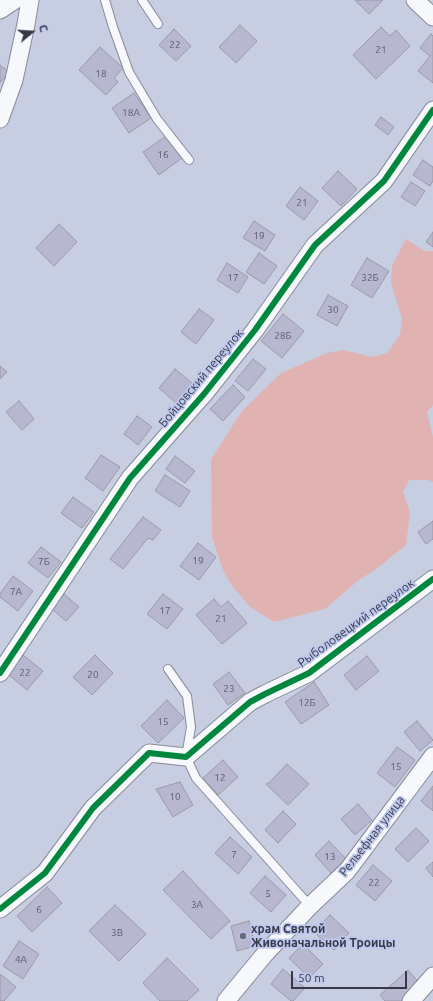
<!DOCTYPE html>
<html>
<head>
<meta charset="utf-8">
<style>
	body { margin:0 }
	#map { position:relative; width:433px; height:1001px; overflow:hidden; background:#c8cee2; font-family:Ubuntu,sans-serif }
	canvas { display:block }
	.north { position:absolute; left:12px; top:12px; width:40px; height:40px; -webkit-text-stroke:3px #bec8ed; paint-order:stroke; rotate:72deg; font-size:11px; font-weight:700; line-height:16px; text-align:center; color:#353948 }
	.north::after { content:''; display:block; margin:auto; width:14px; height:18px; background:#353948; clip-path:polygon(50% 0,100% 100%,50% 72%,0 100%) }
	.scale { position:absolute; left:291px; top:971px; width:116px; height:18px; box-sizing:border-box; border:2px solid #353948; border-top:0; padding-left:5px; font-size:12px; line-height:14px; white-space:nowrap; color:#353948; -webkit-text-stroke:3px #bec8ed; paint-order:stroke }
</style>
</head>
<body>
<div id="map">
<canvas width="433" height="1001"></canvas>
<div class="north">С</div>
<div class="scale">50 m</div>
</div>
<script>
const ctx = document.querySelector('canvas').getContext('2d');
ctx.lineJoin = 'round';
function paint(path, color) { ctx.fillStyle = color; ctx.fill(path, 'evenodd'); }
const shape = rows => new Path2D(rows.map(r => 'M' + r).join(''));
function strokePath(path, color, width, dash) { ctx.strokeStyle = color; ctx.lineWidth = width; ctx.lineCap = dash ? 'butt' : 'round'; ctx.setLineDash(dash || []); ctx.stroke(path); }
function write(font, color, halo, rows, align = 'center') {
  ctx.font = font + ' Ubuntu,sans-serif'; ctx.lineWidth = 3.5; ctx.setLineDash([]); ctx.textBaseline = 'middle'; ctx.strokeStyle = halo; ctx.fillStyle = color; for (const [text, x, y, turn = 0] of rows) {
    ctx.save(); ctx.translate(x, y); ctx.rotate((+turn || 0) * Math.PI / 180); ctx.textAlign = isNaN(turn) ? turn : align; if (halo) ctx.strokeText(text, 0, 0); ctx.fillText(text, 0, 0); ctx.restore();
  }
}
paint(shape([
	[406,239,424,251,433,251,433,405,427,412,433,437,433,482,428,480,409,480,403,492,410,512,406,545,376,569,359,580,325,609,274,622,250,607,233,587,223,571,212,537,211,459,242,411,281,373,327,353,343,350,372,357,387,353,400,335,402,319,391,283,392,266]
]), '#e0b3b2');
const building = shape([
	[355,0,383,0,369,14,355,0],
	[240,25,257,41,236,63,219,47,240,25],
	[381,27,390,36,396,30,410,46,376,79,353,55,381,27],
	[174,29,191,46,176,61,159,45,174,29],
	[431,34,433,36,433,83,418,71,430,56,420,48,431,34],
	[100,47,123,68,114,78,118,82,106,95,79,70,100,47],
	[0,65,9,72,0,83,0,65],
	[134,93,151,118,129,133,112,108,134,93],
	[381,117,394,127,388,135,375,125,381,117],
	[166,136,182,158,159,175,143,152,166,136],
	[423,160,433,167,433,181,430,186,413,175,423,160],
	[338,171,357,189,341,206,322,188,338,171],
	[411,182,425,191,415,206,401,197,411,182],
	[300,187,318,201,304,220,286,206,300,187],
	[254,221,275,235,265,251,243,238,254,221],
	[59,224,77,242,54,266,36,248,59,224],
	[433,232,433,247,426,242,433,232],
	[259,253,277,266,264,284,246,272,259,253],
	[367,258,389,271,372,298,351,285,367,258],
	[227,263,248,277,238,293,217,280,227,263],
	[328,295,348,306,337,326,317,315,328,295],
	[199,309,214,320,196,344,181,332,199,309],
	[283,314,304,331,282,358,261,341,283,314],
	[253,359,266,369,248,391,235,381,253,359],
	[0,366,7,372,0,379,0,366],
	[175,369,193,384,176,403,159,388,175,369],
	[233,385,245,397,223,421,210,409,233,385],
	[19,401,34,419,22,430,6,412,19,401],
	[137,416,152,427,138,445,124,434,137,416],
	[101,455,120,467,103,491,85,478,101,455],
	[175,456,195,471,185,483,166,469,175,456],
	[165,475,190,491,180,507,155,491,165,475],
	[73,497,94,512,82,528,61,513,73,497],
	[143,517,161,530,153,540,148,538,123,569,110,559,143,517],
	[433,521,433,539,426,544,418,532,433,521],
	[198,543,216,557,199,580,180,566,198,543],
	[41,547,61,562,48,578,28,563,41,547],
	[13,576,33,591,18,611,0,597,0,594,13,576],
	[64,594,79,607,66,621,51,608,64,594],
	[163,594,183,609,167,629,147,614,163,594],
	[214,599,221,607,228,601,247,623,222,644,196,615,214,599],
	[23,655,43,671,27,690,8,674,23,655],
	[95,655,113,673,92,695,73,677,95,655],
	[367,656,379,671,356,690,344,675,367,656],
	[229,672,245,693,228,705,213,684,229,672],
	[314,682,329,705,301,724,285,702,314,682],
	[167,700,184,718,158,743,141,726,167,700],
	[417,721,433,740,420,751,404,732,417,721],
	[397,747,415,760,395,787,377,773,397,747],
	[223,760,238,777,218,795,203,778,223,760],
	[287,764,309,784,288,805,266,784,269,783,287,764],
	[180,782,193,805,173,817,156,789,180,782],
	[433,786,433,811,421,801,433,786],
	[358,804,372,820,355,835,341,819,358,804],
	[283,811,296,824,278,843,265,830,283,811],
	[416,828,429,841,408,862,395,849,416,828],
	[230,837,252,857,238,874,215,853,230,837],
	[329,841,346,859,331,873,315,855,329,841],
	[433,862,433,877,426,868,433,862],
	[373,865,392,881,375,901,356,885,373,865],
	[183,871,230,921,211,939,163,890,183,871],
	[265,876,286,895,271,912,250,893,265,876],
	[47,887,62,903,32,932,17,916,47,887],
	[115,905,146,934,119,961,89,931,115,905],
	[330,915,349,933,334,950,314,932,330,915],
	[249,921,255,946,237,951,231,926,249,921],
	[19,941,39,954,23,979,3,966,19,941],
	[303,944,323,964,309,978,289,958,303,944],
	[167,958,199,990,187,1001,160,1001,143,983,167,958],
	[283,969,305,988,293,1001,291,1001,271,984,283,969],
	[408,970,420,984,401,1001,385,1001,380,995,408,970],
	[0,974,16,987,4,1001,0,1001,0,974]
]);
paint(building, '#b7b7cf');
strokePath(building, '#999aa9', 1);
const service = shape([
	[105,0,113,27,129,72,157,119,189,160],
	[142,0,158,24],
	[168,669,187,696,191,727,186,757,196,778,310,906]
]);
const minor = shape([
	[415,0,433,17],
	[0,10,15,0],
	[0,119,14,80,26,24,30,0],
	[0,673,130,478,204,394,255,330,315,245,384,181,433,110],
	[0,909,45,873,93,808,149,753,186,757,250,702,265,694,309,673,433,579],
	[226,1001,264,955,310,906,347,871,433,756],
	[411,1001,433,976]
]);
strokePath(service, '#878b9a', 10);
strokePath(minor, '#878b9a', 19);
strokePath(service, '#f7f8fb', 8);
strokePath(minor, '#f7f8fb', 17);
strokePath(shape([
	[0,673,130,478,204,394,255,330,315,245,384,181,433,110],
	[0,909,45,873,93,808,149,753,186,757,250,702,265,694,309,673,433,579]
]), '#00873e', 6);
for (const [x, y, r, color] of [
	[243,936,4,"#686d7e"]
]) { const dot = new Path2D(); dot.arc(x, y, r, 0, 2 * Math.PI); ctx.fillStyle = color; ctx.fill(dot); strokePath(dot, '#bec8ed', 1.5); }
write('10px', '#595c6e', null, [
	["22",175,45],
	["21",381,50],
	["18",101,74],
	["18А",131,113],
	["16",163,155],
	["21",302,203],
	["19",259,236],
	["17",233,278],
	["32Б",370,278],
	["30",333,310],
	["28Б",283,336],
	["19",198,561],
	["7Б",44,562],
	["7А",16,592],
	["17",165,611],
	["21",221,619],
	["22",25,673],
	["20",93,675],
	["23",229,689],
	["12Б",307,703],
	["15",163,722],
	["15",396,767],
	["12",220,778],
	["10",175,797],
	["7",234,855],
	["13",330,857],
	["22",374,883],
	["5",268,894],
	["3А",197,905],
	["6",39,910],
	["3В",117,933],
	["4А",21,960]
]);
write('12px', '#353948', '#bec8ed', [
	["Бойцовский переулок",201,378,-50],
	["Рыболовецкий переулок",356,623,-36],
	["Рельефная улица",372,836,-52]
]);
write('bold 12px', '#353948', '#bec8ed', [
	["храм Святой",251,929],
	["Живоначальной Троицы",251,943]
], 'left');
</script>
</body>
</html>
